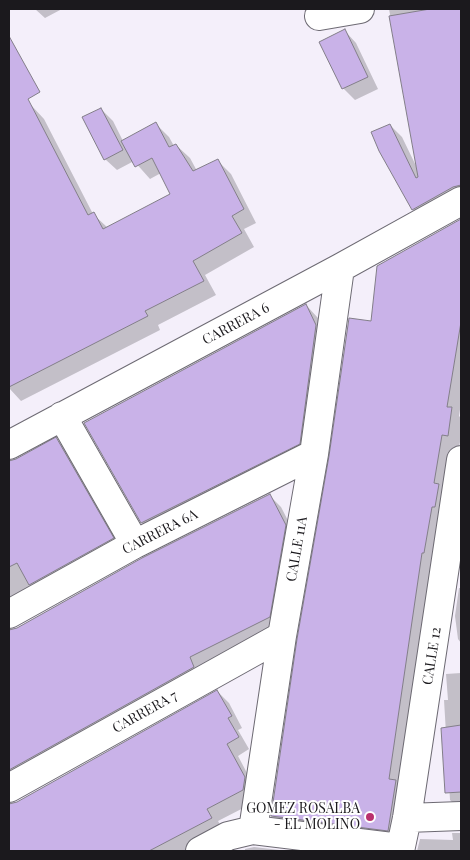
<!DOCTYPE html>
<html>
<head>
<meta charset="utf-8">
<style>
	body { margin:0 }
	#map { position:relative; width:470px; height:860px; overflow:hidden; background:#f4effa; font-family:"Playfair Display",serif }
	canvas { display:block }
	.frame { position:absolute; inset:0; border:10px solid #1b191d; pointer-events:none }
</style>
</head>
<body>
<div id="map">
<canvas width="470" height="860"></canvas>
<div class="frame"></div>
</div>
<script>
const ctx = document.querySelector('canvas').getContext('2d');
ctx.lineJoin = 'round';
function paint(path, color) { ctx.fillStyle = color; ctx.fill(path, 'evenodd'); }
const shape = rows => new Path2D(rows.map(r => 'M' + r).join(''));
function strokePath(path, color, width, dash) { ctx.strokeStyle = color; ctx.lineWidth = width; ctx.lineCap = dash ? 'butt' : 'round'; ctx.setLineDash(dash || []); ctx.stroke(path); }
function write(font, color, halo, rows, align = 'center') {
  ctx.font = font + ' "Playfair Display",serif'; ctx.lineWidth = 4; ctx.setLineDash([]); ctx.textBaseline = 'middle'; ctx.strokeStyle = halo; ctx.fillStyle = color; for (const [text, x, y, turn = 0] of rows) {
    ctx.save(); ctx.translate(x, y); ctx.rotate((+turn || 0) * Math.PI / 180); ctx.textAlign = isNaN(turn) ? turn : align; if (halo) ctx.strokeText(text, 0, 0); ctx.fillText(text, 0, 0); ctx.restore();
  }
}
paint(shape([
	[35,9,62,9,45,18],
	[389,9,461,9,461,196,425,221,413,209,380,151,390,125,402,137,418,170],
	[345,31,356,43,378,89,355,100,343,88],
	[31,105,44,119,93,214,108,228,172,195,161,173,150,179,134,161,117,170,105,159,101,109,113,121,123,141,156,124,169,137,174,146,176,145,190,158,197,171,217,160,231,174,256,223,244,229,254,247,205,275,216,295,158,325,160,330,21,401,9,388,9,116],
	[461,220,461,403,459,416,461,418,461,437,459,447,454,447,446,493,400,842,284,828,272,816,372,323,378,266],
	[306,305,318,318,328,338,312,456,154,535,142,523,86,423],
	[56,439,68,451,120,543,9,603,9,462,16,460],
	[269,495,281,507,297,538,281,629,9,790,9,630,17,629],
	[459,588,461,588,461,643,458,639,455,616],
	[461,673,461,811,450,800,444,700,448,700,446,674],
	[217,691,229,703,242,728,238,730,249,749,238,756,256,790,255,802,218,821,223,830,183,851,9,851,9,805,17,803],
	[452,833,461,833,461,851,417,851,420,839,453,840],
	[254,847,288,851,245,851,245,849]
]), '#0003');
const building = shape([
	[430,9,461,9,461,185,453,187,412,210,379,151,371,132,390,124,416,178,418,177,389,16,430,9],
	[345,29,368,77,342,89,319,42,345,29],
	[9,36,40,92,28,99,88,215,94,212,103,229,170,194,152,158,135,167,121,141,156,122,169,147,176,144,193,171,218,159,244,209,232,216,242,233,193,261,204,281,145,311,148,316,9,387,9,36],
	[101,108,123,150,104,160,82,117,101,108],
	[461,219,461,322,447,407,452,407,448,436,442,435,434,483,439,484,435,507,432,507,424,553,422,553,389,779,396,780,388,831,271,816,297,639,329,456,349,318,371,321,377,266,461,219],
	[306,304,316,325,300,444,141,523,84,423,306,304],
	[56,437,114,538,29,585,17,563,9,567,9,461,16,459,56,437],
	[270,494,286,525,270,617,190,657,194,667,9,770,9,630,17,628,142,558,270,494],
	[217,690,232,716,228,718,239,737,227,744,245,777,243,790,207,809,212,818,149,851,9,851,9,804,17,802,217,690],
	[461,725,461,792,445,793,441,728,461,725]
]);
paint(building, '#c9b2e8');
strokePath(building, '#827e88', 1);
const minor = shape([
	[319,16,360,9],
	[62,416,135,544],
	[9,445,340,268,461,201],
	[9,614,135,544,314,454],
	[9,788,282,636],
	[407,818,461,816],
	[253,830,282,636,314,454,340,268],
	[200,851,228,836,253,830,400,848],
	[400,851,407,818,461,460]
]);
strokePath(minor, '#6d6a73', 30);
strokePath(minor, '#fff', 28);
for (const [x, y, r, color] of [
	[370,817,5,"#ba316e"]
]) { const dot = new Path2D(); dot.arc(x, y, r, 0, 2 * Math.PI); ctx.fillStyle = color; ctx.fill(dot); strokePath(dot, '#fff', 2); }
write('14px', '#1b191d', '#fff', [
	["CARRERA 6",236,324,-28],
	["CARRERA 6A",160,532,-27],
	["CALLE 11A",297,549,-80],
	["CALLE 12",432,656,-81],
	["CARRERA 7",145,712,-29]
]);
write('14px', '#1b191d', '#fff', [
	["GOMEZ ROSALBA",360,809],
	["- EL MOLINO",360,825]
], 'right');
</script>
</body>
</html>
